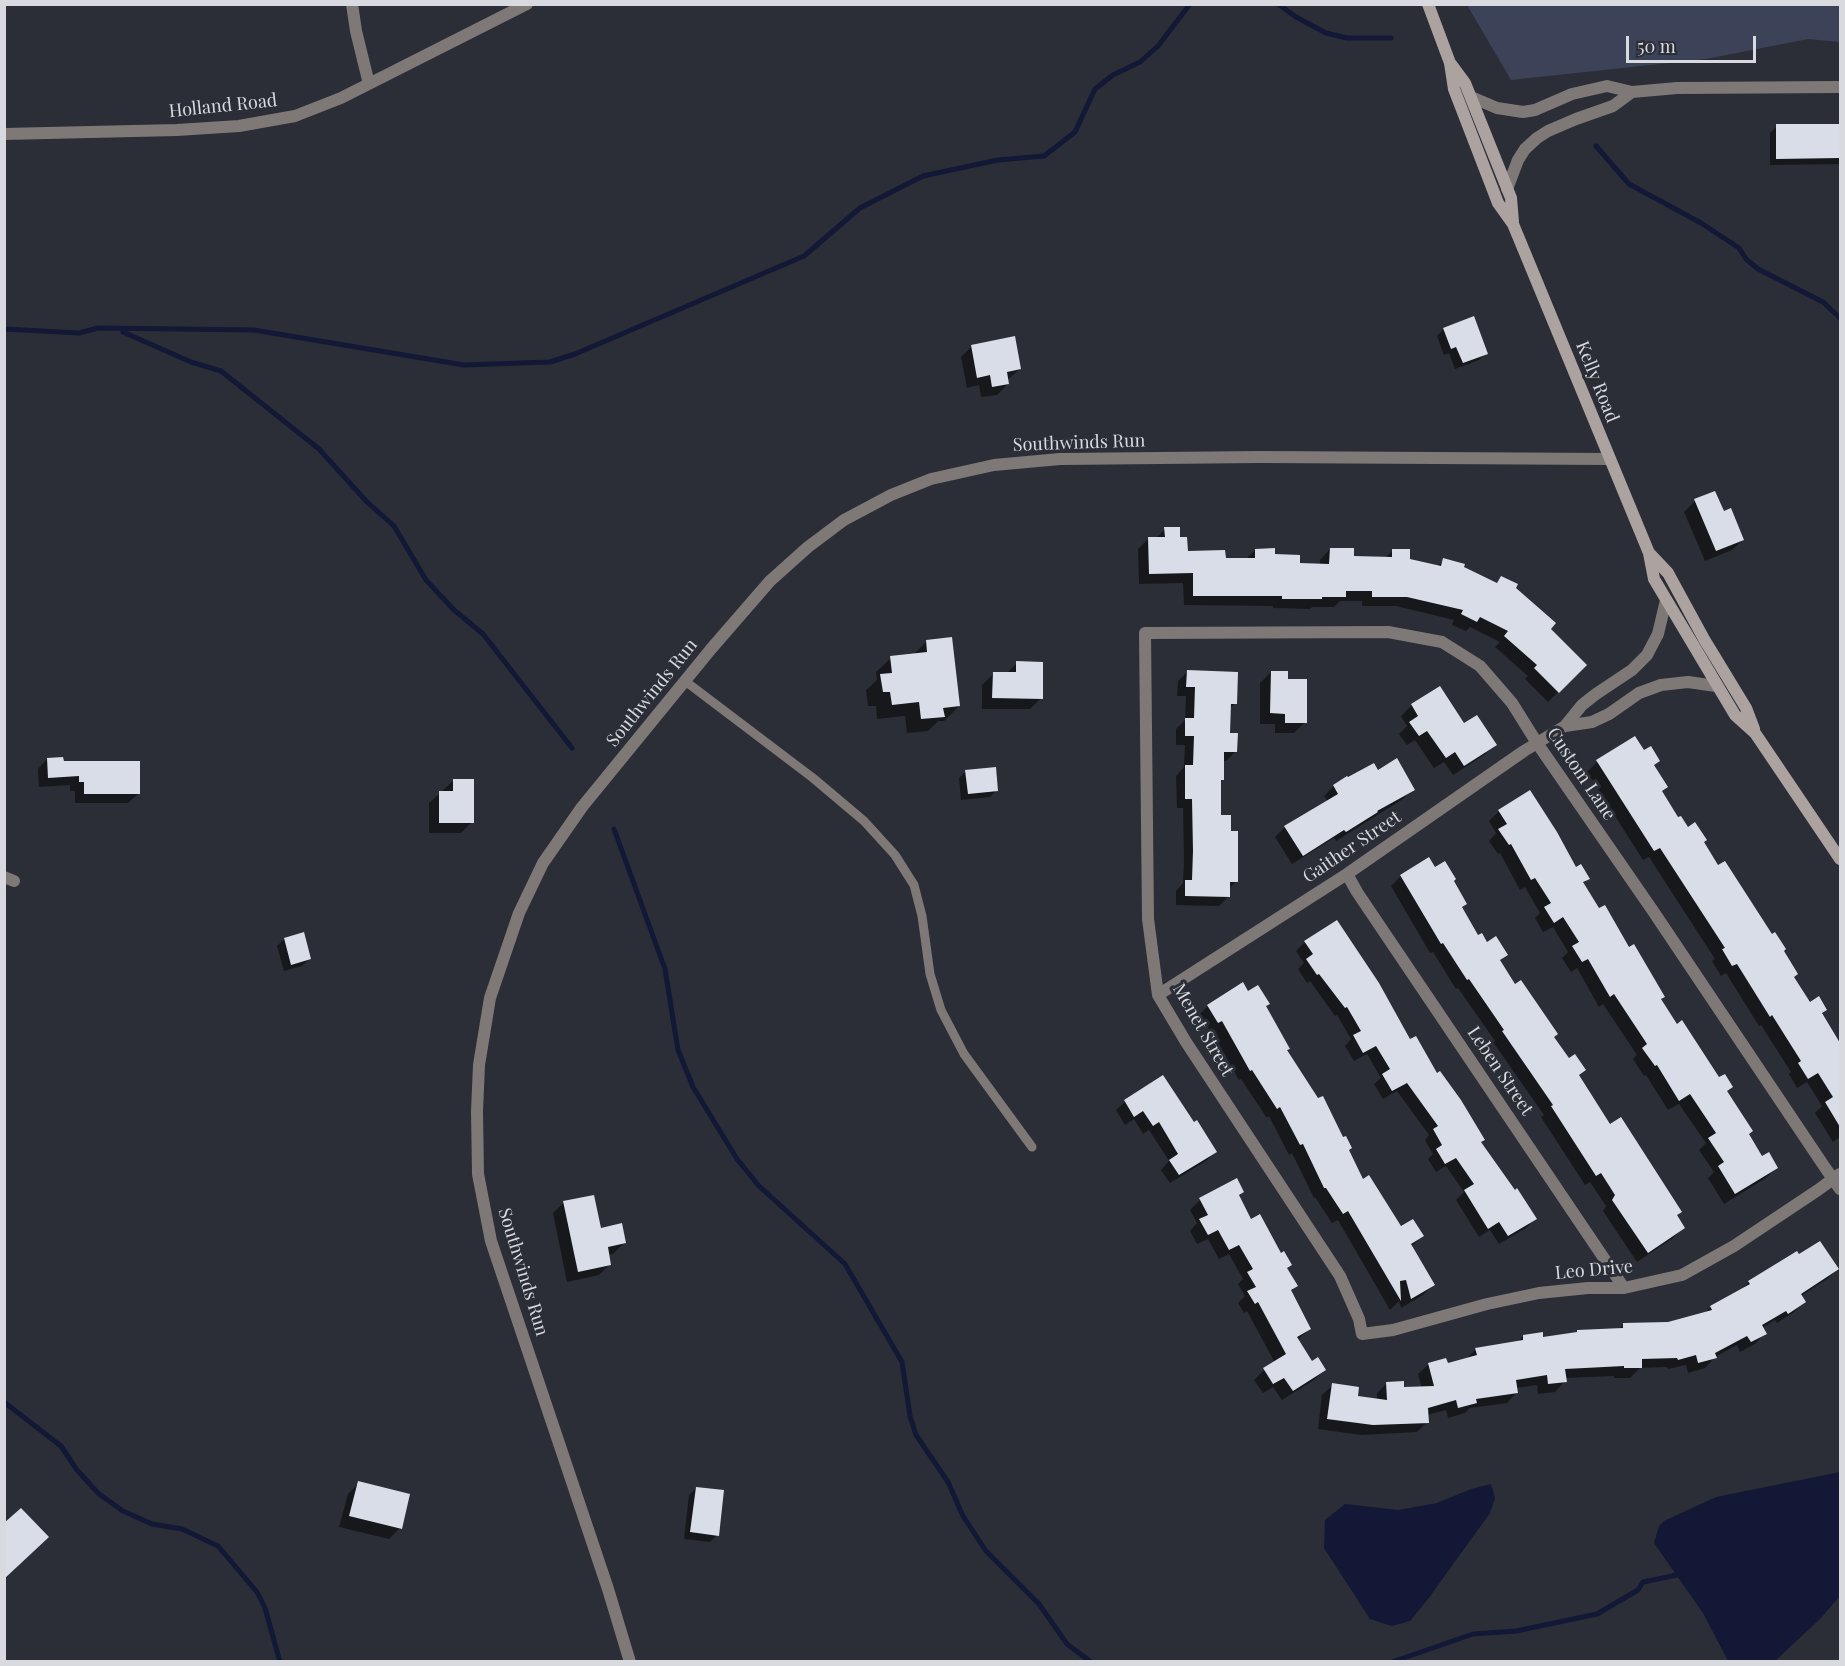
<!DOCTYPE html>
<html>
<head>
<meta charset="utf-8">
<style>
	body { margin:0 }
	#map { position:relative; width:1845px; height:1666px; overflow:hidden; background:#2b2e36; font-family:"Playfair Display",serif }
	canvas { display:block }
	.frame { position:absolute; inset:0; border:6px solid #d9dae0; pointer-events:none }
	.scale { position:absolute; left:1626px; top:36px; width:130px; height:27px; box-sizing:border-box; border:3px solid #d9dae0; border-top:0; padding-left:8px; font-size:18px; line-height:21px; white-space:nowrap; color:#d9dae0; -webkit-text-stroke:4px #2b2e36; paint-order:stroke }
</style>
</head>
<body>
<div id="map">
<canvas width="1845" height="1666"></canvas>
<div class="frame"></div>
<div class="scale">50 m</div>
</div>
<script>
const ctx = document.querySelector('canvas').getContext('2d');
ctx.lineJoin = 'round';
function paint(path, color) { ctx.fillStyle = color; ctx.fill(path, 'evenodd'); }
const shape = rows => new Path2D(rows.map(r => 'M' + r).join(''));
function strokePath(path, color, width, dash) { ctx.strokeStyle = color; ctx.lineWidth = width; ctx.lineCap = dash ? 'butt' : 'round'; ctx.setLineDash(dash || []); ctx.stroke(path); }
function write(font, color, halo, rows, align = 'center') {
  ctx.font = font + ' "Playfair Display",serif'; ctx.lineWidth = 6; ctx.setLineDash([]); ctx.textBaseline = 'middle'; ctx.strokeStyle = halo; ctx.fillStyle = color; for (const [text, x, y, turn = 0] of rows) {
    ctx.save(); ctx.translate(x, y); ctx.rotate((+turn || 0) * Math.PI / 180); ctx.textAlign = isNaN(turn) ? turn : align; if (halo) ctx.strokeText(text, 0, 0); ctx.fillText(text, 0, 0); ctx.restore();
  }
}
paint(shape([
	[1467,5,1840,5,1840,42,1808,39,1706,59,1511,80]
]), '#3c4258');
paint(shape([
	[1840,1472,1840,1596,1821,1618,1775,1661,1728,1661,1703,1613,1654,1543,1659,1526,1664,1521,1716,1497],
	[1491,1484,1495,1498,1490,1513,1428,1599,1410,1621,1392,1626,1370,1619,1324,1548,1325,1520,1345,1504,1398,1510,1437,1503,1471,1489]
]), '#121835');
paint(shape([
	[1777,126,1840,126,1840,164,1770,165,1770,133],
	[1444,329,1486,353,1479,360,1455,369,1449,353,1444,355,1437,336],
	[972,346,1020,369,1007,380,1008,384,997,395,981,397,979,385,967,388,961,357],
	[1695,501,1743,540,1732,550,1705,561,1684,512],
	[1165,529,1179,538,1186,553,1224,560,1246,559,1255,550,1298,565,1320,565,1320,560,1330,549,1352,557,1385,558,1392,551,1409,560,1437,567,1444,560,1495,584,1502,578,1585,665,1548,702,1525,679,1528,676,1495,647,1500,642,1470,627,1466,631,1452,625,1454,620,1396,606,1362,606,1362,601,1340,601,1334,607,1312,607,1310,609,1273,608,1273,606,1184,605,1183,583,1139,584,1138,549,1149,538,1156,538],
	[927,641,959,706,944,721,938,721,928,731,907,733,905,716,877,719,876,706,868,706,866,690,877,680,876,672,891,658,913,655],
	[1017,663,1041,698,1030,709,982,709,982,685,993,674,1006,674],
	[1187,672,1235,703,1229,710,1228,734,1236,751,1226,761,1223,761,1223,779,1219,783,1220,816,1230,833,1236,882,1228,889,1228,897,1219,906,1176,905,1176,891,1183,883,1184,861,1183,808,1177,808,1176,776,1184,767,1185,745,1176,745,1176,729,1185,720,1186,696,1177,696,1178,681],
	[1271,672,1286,681,1305,722,1294,733,1275,733,1275,724,1260,724,1260,683],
	[1439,688,1464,726,1495,744,1484,755,1453,775,1444,762,1434,768,1415,740,1407,745,1399,734,1407,726,1401,716,1412,705],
	[47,759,62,762,138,794,128,803,75,803,75,791,70,791,70,785,39,787,38,769],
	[1597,762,1653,766,1661,792,1678,819,1702,843,1718,867,1782,951,1793,978,1809,1004,1826,1010,1821,1015,1840,1046,1840,1137,1833,1142,1815,1113,1822,1106,1807,1082,1797,1088,1789,1074,1791,1072,1761,1025,1759,1026,1726,973,1721,976,1712,961,1715,959,1649,857,1643,860,1587,772],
	[966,771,997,790,990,797,961,800,959,778],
	[454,780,472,822,461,833,429,833,429,803],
	[1334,786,1413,789,1403,799,1336,841,1334,838,1292,864,1275,837,1285,827,1328,802,1324,796],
	[1499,811,1588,878,1582,884,1598,910,1664,997,1660,1000,1726,1092,1762,1158,1776,1168,1766,1178,1724,1204,1708,1178,1714,1172,1699,1150,1706,1143,1679,1104,1668,1110,1646,1075,1644,1076,1633,1059,1637,1055,1603,1004,1599,1007,1577,968,1571,972,1562,958,1568,952,1553,927,1543,932,1535,918,1540,913,1525,887,1520,890,1500,853,1498,854,1489,841,1496,833,1489,821],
	[1435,869,1453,881,1461,907,1478,937,1506,955,1499,962,1553,1038,1610,1126,1680,1212,1676,1216,1683,1228,1673,1238,1637,1262,1603,1211,1606,1206,1590,1182,1585,1185,1541,1117,1544,1115,1493,1042,1495,1041,1458,988,1456,989,1433,952,1430,953,1391,886,1401,876],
	[284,939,309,959,302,966,284,971,277,946],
	[1305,942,1410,1041,1437,1076,1480,1142,1535,1219,1526,1228,1499,1244,1490,1230,1479,1237,1456,1200,1464,1192,1446,1166,1436,1172,1428,1159,1433,1154,1425,1140,1429,1135,1397,1091,1383,1099,1374,1084,1381,1078,1367,1054,1354,1061,1345,1046,1351,1039,1337,1015,1335,1016,1310,981,1307,983,1298,969,1304,963,1296,951],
	[1243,984,1248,993,1265,1007,1285,1051,1347,1151,1362,1181,1401,1228,1422,1236,1411,1247,1433,1285,1423,1295,1401,1308,1399,1301,1390,1310,1338,1220,1332,1223,1315,1197,1314,1198,1292,1153,1289,1155,1269,1116,1267,1118,1241,1079,1239,1080,1211,1031,1208,1033,1197,1017,1208,1006],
	[1163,1077,1193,1124,1215,1152,1206,1161,1170,1183,1161,1170,1169,1161,1149,1130,1143,1134,1134,1119,1125,1125,1116,1110,1125,1102],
	[1243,1192,1238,1197,1251,1221,1286,1269,1296,1286,1290,1292,1310,1329,1297,1340,1311,1363,1324,1370,1314,1380,1282,1400,1273,1387,1263,1393,1254,1380,1264,1370,1275,1363,1247,1311,1244,1313,1238,1303,1245,1296,1238,1284,1243,1279,1229,1254,1219,1259,1208,1239,1197,1244,1190,1231,1197,1223,1190,1210,1200,1200],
	[564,1202,600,1230,624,1243,613,1254,608,1255,610,1264,599,1275,567,1282,553,1213],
	[1796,1253,1799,1256,1837,1269,1827,1279,1801,1296,1804,1302,1794,1312,1777,1323,1775,1320,1762,1328,1765,1333,1755,1344,1740,1352,1737,1345,1715,1357,1705,1368,1688,1373,1686,1365,1668,1369,1667,1367,1640,1368,1630,1378,1614,1378,1614,1376,1565,1378,1565,1381,1555,1392,1538,1394,1537,1385,1516,1388,1517,1392,1507,1403,1470,1408,1465,1413,1448,1418,1446,1410,1427,1415,1427,1422,1417,1432,1361,1435,1318,1429,1322,1395,1333,1385,1356,1397,1377,1400,1377,1393,1387,1383,1403,1388,1422,1388,1418,1374,1429,1364,1447,1365,1466,1359,1476,1349,1517,1343,1523,1336,1542,1339,1575,1334,1577,1331,1618,1330,1623,1325,1668,1323,1704,1313,1711,1307,1739,1292,1749,1282],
	[359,1483,400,1528,389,1539,339,1527,348,1494],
	[696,1488,717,1535,710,1542,684,1539,689,1495]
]), '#0007');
strokePath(shape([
	[1278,4,1296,17,1326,33,1347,38,1391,38],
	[1596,146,1629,184,1701,223,1739,248,1746,259,1758,269,1823,302,1840,318],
	[4,329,79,333,98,328,254,330,464,365,550,362,575,354,804,256,860,208,923,176,998,160,1044,156,1075,132,1095,89,1113,75,1140,62,1158,46,1190,4],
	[123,332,191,362,221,371,319,449,367,502,394,526,426,580,454,610,483,634,572,748],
	[614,829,665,969,678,1050,693,1087,737,1159,759,1186,845,1264,902,1362,910,1416,916,1435,948,1482,963,1516,986,1551,1039,1604,1067,1644,1091,1662],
	[4,1402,61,1446,77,1470,99,1494,123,1511,152,1524,182,1529,218,1546,257,1592,265,1608,280,1662],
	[1392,1662,1473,1634,1516,1631,1597,1614,1638,1590,1643,1582,1682,1574]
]), '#121835', 5);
paint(shape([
	[1776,124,1840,124,1840,158,1776,159],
	[1474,316,1488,354,1463,363,1456,347,1451,349,1443,328],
	[1015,336,1021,369,1007,372,1009,384,992,387,990,375,977,378,971,345],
	[1715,491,1724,511,1731,508,1744,540,1716,551,1694,499],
	[1164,527,1180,527,1180,537,1187,537,1188,551,1225,550,1226,558,1255,558,1255,549,1275,548,1275,554,1300,555,1300,563,1329,564,1330,548,1354,548,1354,556,1392,557,1392,549,1410,549,1410,559,1441,566,1443,558,1465,564,1464,567,1497,583,1501,576,1518,584,1516,588,1556,623,1551,629,1587,665,1559,693,1534,668,1537,665,1504,636,1508,631,1480,617,1477,622,1461,614,1463,610,1407,597,1372,597,1372,591,1346,591,1346,597,1322,597,1322,599,1282,599,1282,596,1193,596,1193,573,1149,574,1148,537,1165,537],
	[952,637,960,706,943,708,945,717,921,719,919,702,892,705,890,692,883,692,880,674,892,673,890,656,927,652,926,640],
	[1016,661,1043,662,1043,699,992,698,993,672,1016,672],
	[1187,670,1238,672,1237,704,1231,704,1230,733,1238,733,1237,752,1224,752,1224,780,1221,780,1221,815,1231,815,1231,831,1238,831,1238,882,1230,882,1230,897,1185,896,1185,880,1192,880,1193,851,1192,799,1185,799,1185,765,1193,765,1194,736,1185,736,1185,718,1194,718,1195,687,1186,687],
	[1271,671,1288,671,1288,679,1307,679,1307,723,1285,723,1285,714,1270,713],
	[1440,686,1464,723,1477,715,1497,745,1464,766,1455,752,1446,758,1427,731,1419,736,1409,722,1418,716,1411,704],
	[1635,736,1644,750,1651,746,1660,761,1654,765,1668,787,1662,791,1678,817,1681,816,1688,827,1695,822,1707,840,1704,842,1718,865,1725,861,1772,934,1775,932,1786,949,1784,951,1798,974,1794,977,1810,1002,1819,996,1827,1010,1822,1013,1840,1043,1840,1127,1825,1102,1833,1097,1818,1073,1808,1079,1798,1063,1801,1061,1772,1015,1770,1017,1737,964,1732,966,1722,949,1725,948,1660,848,1654,851,1596,760],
	[63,757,64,761,140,761,140,794,84,794,84,782,79,782,79,776,48,778,47,758],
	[1397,758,1415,790,1377,811,1378,812,1346,832,1344,830,1303,856,1284,826,1338,794,1333,785,1347,776,1348,777,1374,763,1378,770],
	[996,767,998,791,968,794,965,770],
	[453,779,474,779,474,823,439,823,439,791,453,791],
	[1530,790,1557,832,1576,867,1581,864,1590,879,1583,882,1599,908,1605,905,1629,947,1634,944,1665,997,1661,999,1677,1024,1682,1020,1719,1077,1725,1074,1733,1087,1727,1091,1753,1131,1749,1134,1762,1156,1769,1152,1778,1168,1735,1194,1718,1166,1724,1162,1708,1138,1716,1133,1690,1094,1679,1101,1657,1065,1655,1066,1642,1048,1647,1044,1614,994,1610,997,1588,959,1582,962,1572,946,1579,942,1563,917,1554,923,1544,907,1551,903,1535,878,1531,880,1511,844,1509,845,1498,829,1507,824,1498,810],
	[1429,857,1435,867,1445,861,1456,879,1454,881,1467,904,1462,907,1478,935,1482,933,1487,942,1496,936,1508,955,1500,960,1515,984,1521,980,1558,1034,1554,1037,1569,1058,1575,1054,1586,1070,1579,1075,1610,1124,1621,1117,1682,1212,1677,1215,1685,1228,1648,1253,1612,1200,1615,1195,1601,1173,1596,1176,1551,1106,1553,1105,1502,1031,1504,1030,1469,979,1467,980,1443,943,1441,944,1400,875],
	[1337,920,1379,983,1410,1039,1416,1036,1437,1073,1440,1071,1461,1100,1485,1140,1481,1142,1515,1190,1517,1188,1537,1219,1508,1236,1499,1222,1488,1229,1464,1190,1474,1184,1456,1158,1445,1164,1436,1149,1442,1145,1433,1129,1438,1126,1407,1083,1392,1091,1382,1074,1390,1069,1376,1046,1363,1053,1353,1035,1361,1031,1347,1007,1345,1008,1319,974,1317,975,1306,959,1313,954,1304,941],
	[304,932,311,959,291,965,284,938],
	[1243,982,1248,991,1258,985,1270,1004,1266,1006,1290,1049,1287,1050,1318,1098,1323,1096,1343,1137,1346,1136,1352,1148,1349,1150,1363,1179,1369,1175,1401,1226,1413,1219,1424,1236,1411,1244,1435,1285,1411,1299,1406,1280,1400,1281,1401,1301,1348,1211,1343,1214,1326,1188,1324,1188,1303,1144,1300,1145,1280,1107,1277,1109,1252,1070,1250,1071,1222,1021,1218,1023,1207,1005],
	[1163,1075,1194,1122,1197,1120,1217,1152,1179,1175,1169,1160,1178,1154,1159,1122,1153,1126,1143,1111,1134,1117,1124,1100],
	[1237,1178,1244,1192,1239,1195,1251,1219,1260,1214,1281,1253,1284,1251,1292,1265,1287,1268,1298,1286,1291,1290,1311,1329,1297,1337,1312,1361,1318,1357,1326,1370,1293,1391,1284,1378,1273,1384,1263,1368,1286,1354,1258,1302,1255,1304,1247,1291,1256,1287,1247,1272,1253,1269,1239,1245,1229,1250,1218,1230,1208,1235,1199,1219,1208,1215,1199,1198],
	[594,1195,601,1228,622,1223,626,1243,608,1247,611,1265,578,1272,563,1201],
	[1820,1241,1839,1269,1801,1294,1806,1302,1788,1314,1786,1311,1762,1325,1767,1334,1751,1342,1747,1336,1715,1353,1717,1358,1698,1363,1696,1355,1678,1360,1677,1358,1642,1359,1642,1368,1624,1368,1624,1366,1565,1369,1567,1382,1548,1384,1547,1375,1516,1380,1518,1393,1476,1399,1477,1403,1458,1408,1456,1400,1428,1408,1429,1423,1373,1425,1327,1419,1332,1383,1359,1387,1358,1396,1387,1400,1386,1382,1404,1381,1404,1387,1434,1386,1428,1363,1446,1358,1448,1363,1477,1355,1475,1348,1523,1340,1523,1335,1543,1332,1543,1337,1577,1332,1577,1330,1623,1328,1623,1323,1668,1322,1712,1310,1710,1306,1750,1284,1748,1281,1797,1251,1799,1254],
	[358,1481,410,1494,402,1529,349,1516],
	[696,1487,724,1490,719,1536,690,1532],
	[21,1508,49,1537,4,1579,4,1523]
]), '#d9dde8');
strokePath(shape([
	[685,681,813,778,864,821,895,855,914,885,922,916,930,974,941,1010,964,1054,1032,1147]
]), '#7e7977', 9);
strokePath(shape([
	[352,4,356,31,369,84],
	[1471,97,1497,108,1523,112,1535,110,1572,94,1607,86,1632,92,1677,88,1840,87],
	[4,134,177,130,239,126,295,116,341,98,527,4],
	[1507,189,1518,160,1525,149,1537,138,1548,131,1576,119,1613,106,1632,92],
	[1565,726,1592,722,1609,714,1639,693,1661,685,1688,682,1716,686],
	[1347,874,1357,892,1624,1288],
	[4,877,14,881],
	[1158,995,1347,874,1524,751,1565,726,1582,705,1596,694,1632,670,1647,655,1658,634,1666,600],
	[1840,1174,1833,1179,1818,1190,1734,1246,1682,1275,1624,1288,1588,1288,1539,1293,1487,1304,1393,1330,1362,1334,1359,1319,1340,1276,1186,1042,1158,995,1148,919,1145,633,1388,632,1442,642,1480,666,1512,703,1537,743,1653,911,1824,1166,1833,1179,1840,1189],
	[630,1662,608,1589,491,1241,478,1174,477,1111,479,1065,490,998,519,913,543,863,582,807,711,649,770,581,808,547,844,520,891,495,931,479,994,465,1060,459,1260,457,1609,459]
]), '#7e7977', 12);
strokePath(shape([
	[1428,4,1450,63,1454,89,1498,203,1513,224,1649,553,1654,579,1735,715,1755,733,1840,859],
	[1451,64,1465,83,1511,198,1513,222],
	[1650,554,1668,573,1704,639,1746,708,1754,729]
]), '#aca3a0', 12);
write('18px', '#d9dae0', '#2b2e36', [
	["Holland Road",223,106,-6],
	["Kelly Road",1597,382,68],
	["Southwinds Run",1079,443,-2],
	["Southwinds Run",652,693,-51],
	["Custom Lane",1581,774,56],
	["Gaither Street",1352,847,-34],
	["Menet Street",1203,1030,60],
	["Leben Street",1500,1071,56],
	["Leo Drive",1594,1270,-5],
	["Southwinds Run",523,1272,73]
]);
</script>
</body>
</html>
